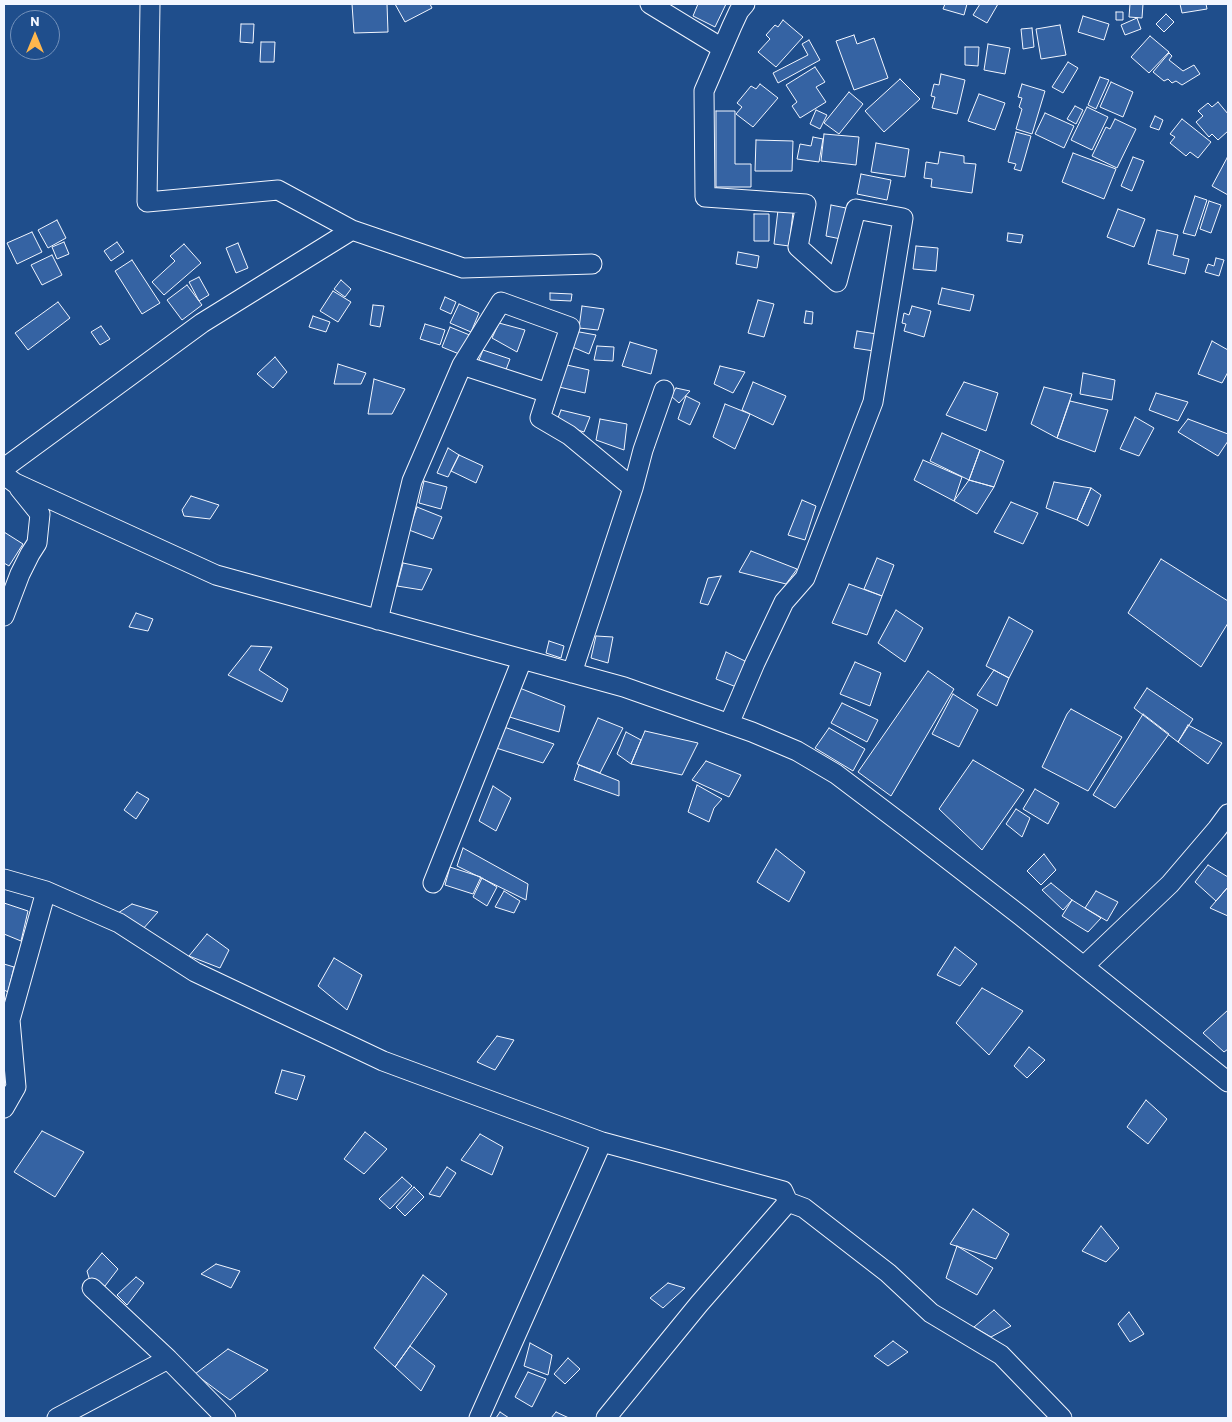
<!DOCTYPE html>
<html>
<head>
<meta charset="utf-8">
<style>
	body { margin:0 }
	#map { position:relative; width:1232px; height:1422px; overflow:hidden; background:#1f4e8c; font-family:Barlow,sans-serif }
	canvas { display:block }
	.frame { position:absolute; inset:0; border:5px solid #f2f6ff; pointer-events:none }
	.north { position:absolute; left:10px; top:10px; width:50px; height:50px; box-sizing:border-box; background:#1f4e8c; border:1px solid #7391ba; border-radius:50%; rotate:0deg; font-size:14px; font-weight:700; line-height:20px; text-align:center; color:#f2f6ff }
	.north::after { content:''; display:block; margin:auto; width:18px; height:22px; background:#ffb74d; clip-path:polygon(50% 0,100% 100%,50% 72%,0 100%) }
</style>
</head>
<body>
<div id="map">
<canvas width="1232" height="1422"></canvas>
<div class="frame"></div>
<div class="north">N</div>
</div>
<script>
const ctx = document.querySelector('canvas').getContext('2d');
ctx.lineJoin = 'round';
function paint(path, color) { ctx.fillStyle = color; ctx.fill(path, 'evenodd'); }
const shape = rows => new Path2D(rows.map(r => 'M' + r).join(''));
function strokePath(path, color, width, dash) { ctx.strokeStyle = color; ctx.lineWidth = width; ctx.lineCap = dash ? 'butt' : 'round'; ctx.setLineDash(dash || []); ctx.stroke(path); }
const building = shape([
	[352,4,387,4,388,32,354,33,352,4],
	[395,4,430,4,432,8,405,22,395,4],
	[698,4,726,4,715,27,693,16,698,4],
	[945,4,967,4,964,15,943,9,945,4],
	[980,4,998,4,987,23,973,15,980,4],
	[1130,4,1143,4,1142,18,1129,17,1130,4],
	[1180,4,1206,4,1207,9,1182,13,1180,4],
	[1116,12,1123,12,1123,20,1116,20,1116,12],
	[1166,14,1174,22,1164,32,1156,24,1166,14],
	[1083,16,1109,24,1104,40,1078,32,1083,16],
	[1137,18,1141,29,1125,35,1121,25,1137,18],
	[783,20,803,37,776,67,758,52,770,39,766,35,775,25,778,27,783,20],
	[241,24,254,24,253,43,240,42,241,24],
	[1060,25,1066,55,1041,59,1036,29,1060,25],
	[1032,28,1034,47,1023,49,1021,29,1032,28],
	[854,35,857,44,874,38,888,78,854,90,836,41,854,35],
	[1150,36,1169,52,1149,73,1131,57,1150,36],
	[809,40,820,60,778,83,773,73,808,55,802,44,809,40],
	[261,42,275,42,274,62,260,62,261,42],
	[988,44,1010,48,1005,74,984,70,988,44],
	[965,47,979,47,978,66,965,65,965,47],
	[1169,53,1172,56,1169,60,1183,71,1194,65,1200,74,1182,85,1176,81,1172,83,1168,79,1164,81,1153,72,1169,53],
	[1068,62,1078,68,1063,93,1052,87,1068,62],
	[815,67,825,82,816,87,826,102,800,118,792,106,797,102,786,85,815,67],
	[941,74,965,80,957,114,932,108,935,97,931,96,934,84,939,85,941,74],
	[1100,77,1109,80,1096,109,1088,105,1100,77],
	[900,79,920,99,884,132,865,111,900,79],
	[1111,82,1133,92,1123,117,1100,107,1111,82],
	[760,84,778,98,753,127,736,114,742,107,737,103,751,86,756,89,760,84],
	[1022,84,1045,91,1032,134,1016,129,1022,109,1019,107,1022,98,1018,97,1022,84],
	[849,92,863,104,839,134,824,123,849,92],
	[979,94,1005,103,995,130,968,121,979,94],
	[1218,102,1228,114,1228,131,1218,140,1212,134,1209,137,1196,122,1203,116,1198,111,1208,103,1212,107,1218,102],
	[1075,106,1083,110,1076,124,1067,119,1075,106],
	[1087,107,1108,117,1092,150,1071,140,1087,107],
	[816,110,827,115,820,129,810,124,816,110],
	[716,111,735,111,735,164,751,164,751,187,716,187,716,111],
	[1045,113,1074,126,1064,148,1035,134,1045,113],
	[1155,116,1163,120,1159,130,1150,127,1155,116],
	[1115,119,1136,129,1117,168,1092,156,1106,127,1110,129,1115,119],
	[1182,119,1211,142,1198,158,1190,152,1186,156,1170,143,1175,137,1170,134,1182,119],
	[1016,132,1031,136,1021,171,1014,169,1016,164,1008,162,1016,132],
	[824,134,859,137,856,165,821,161,824,134],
	[813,137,823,139,819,162,797,159,800,144,811,146,813,137],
	[756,140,793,141,792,171,755,171,756,140],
	[876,143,909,149,905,177,871,172,876,143],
	[940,152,964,156,964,163,976,164,972,193,931,187,932,179,924,178,926,162,938,164,940,152],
	[1073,153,1116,169,1104,199,1062,182,1073,153],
	[1133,157,1144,161,1132,191,1121,186,1133,157],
	[1227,158,1228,159,1228,195,1212,186,1227,158],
	[861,174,891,180,887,200,857,194,861,174],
	[1195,196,1207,200,1195,236,1183,233,1195,196],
	[1209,201,1221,205,1211,233,1200,229,1209,201],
	[831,205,846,208,841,239,826,236,831,205],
	[1118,209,1145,219,1134,247,1107,237,1118,209],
	[778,210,793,212,789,246,774,244,778,210],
	[754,214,769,214,769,241,754,241,754,214],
	[57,220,66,238,48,248,38,230,57,220],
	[1157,230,1178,235,1173,255,1189,259,1185,274,1148,264,1157,230],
	[32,232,42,252,17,264,7,243,32,232],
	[1008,233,1023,235,1021,243,1007,241,1008,233],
	[64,242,69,254,57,259,52,247,64,242],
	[117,242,124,252,111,261,104,251,117,242],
	[238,243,248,268,236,273,226,248,238,243],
	[184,244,201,263,164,295,152,282,175,261,170,256,184,244],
	[916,246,938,248,936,271,913,269,916,246],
	[738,252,759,256,757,268,736,264,738,252],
	[52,255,62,275,42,285,31,265,52,255],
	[1216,258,1224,260,1219,276,1205,272,1208,264,1214,266,1216,258],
	[132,260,160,303,142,314,115,271,132,260],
	[199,277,209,295,199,301,189,282,199,277],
	[341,280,351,289,345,297,334,289,341,280],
	[187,285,202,305,182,320,167,300,187,285],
	[942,288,974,295,970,311,938,304,942,288],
	[333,291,351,302,338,322,320,311,333,291],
	[550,293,572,294,571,301,550,300,550,293],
	[445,297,456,302,451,314,440,309,445,297],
	[758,300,774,304,764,337,748,333,758,300],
	[58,302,70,318,28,350,15,333,58,302],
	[459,304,479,313,471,332,450,323,459,304],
	[373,305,384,306,380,327,370,325,373,305],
	[582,306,604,309,598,330,579,328,582,306],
	[912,306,931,311,924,337,904,331,906,324,902,323,904,313,909,315,912,306],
	[806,311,813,312,812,324,804,323,806,311],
	[313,316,330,322,326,332,309,327,313,316],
	[499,323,525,330,517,352,492,338,499,323],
	[425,324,445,330,440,345,420,339,425,324],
	[101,326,110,339,100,345,91,332,101,326],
	[450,327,472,336,464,356,442,347,450,327],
	[574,331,596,335,589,354,570,346,574,331],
	[857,331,877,334,874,351,854,348,857,331],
	[1212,341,1228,350,1228,372,1222,383,1198,374,1212,341],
	[630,342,657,350,651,374,622,366,630,342],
	[597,346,614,347,613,361,594,360,597,346],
	[483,350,510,359,504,375,477,365,483,350],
	[275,357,287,372,273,388,257,374,275,357],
	[338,364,366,373,361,384,334,384,338,364],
	[567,365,589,370,585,393,559,387,567,365],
	[720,366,745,372,733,393,714,384,720,366],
	[1083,373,1115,380,1112,400,1080,394,1083,373],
	[374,379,405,389,392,414,368,414,374,379],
	[753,382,786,396,773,425,742,410,753,382],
	[964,382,998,393,986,431,946,415,964,382],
	[1044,387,1072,394,1057,438,1031,424,1044,387],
	[676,388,690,391,679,403,671,396,676,388],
	[1156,393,1188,402,1178,421,1149,410,1156,393],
	[686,396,700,403,690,425,678,419,686,396],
	[1070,401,1108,410,1095,452,1057,438,1070,401],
	[725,404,750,414,735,449,713,437,725,404],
	[561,410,590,417,584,432,556,423,561,410],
	[1135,417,1154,428,1139,456,1120,449,1135,417],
	[600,419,627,424,624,450,596,440,600,419],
	[1188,419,1228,434,1228,441,1218,456,1178,432,1188,419],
	[942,433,980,450,969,480,930,461,942,433],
	[448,448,459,455,448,477,437,473,448,448],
	[980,450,1004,461,994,487,969,480,980,450],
	[459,455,483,466,476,483,451,471,459,455],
	[923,460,962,477,954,501,914,480,923,460],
	[969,480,994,487,977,514,954,501,969,480],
	[424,481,447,487,441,509,419,503,424,481],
	[1054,482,1091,488,1077,520,1046,508,1054,482],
	[1091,488,1101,495,1088,526,1077,520,1091,488],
	[191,496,219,505,210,519,184,516,182,510,191,496],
	[802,500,816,506,805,540,788,535,802,500],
	[1011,502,1038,513,1023,544,994,532,1011,502],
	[417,507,442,517,433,539,409,530,417,507],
	[4,532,23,544,9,566,4,563,4,532],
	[751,551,797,569,786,584,739,572,751,551],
	[877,558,894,565,882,596,864,589,877,558],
	[1161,559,1228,601,1228,623,1201,667,1128,613,1161,559],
	[403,563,432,569,422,590,397,586,403,563],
	[721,576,708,605,700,603,708,578,721,576],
	[849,584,882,596,867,635,832,623,849,584],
	[896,610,923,628,905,662,878,643,896,610],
	[136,613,153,619,148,631,129,627,136,613],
	[1009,617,1033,631,1009,678,986,666,1009,617],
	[596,636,613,637,608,663,591,658,596,636],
	[549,641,564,646,561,658,546,653,549,641],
	[251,646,272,647,259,670,288,689,282,702,228,675,251,646],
	[726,652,745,661,739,688,716,679,726,652],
	[855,662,881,673,870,706,840,694,855,662],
	[994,670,1009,678,997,706,977,695,994,670],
	[928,671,954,689,891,796,858,772,928,671],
	[517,687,565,706,559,732,503,715,517,687],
	[1147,688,1193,719,1178,742,1134,708,1147,688],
	[953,694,978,710,959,747,932,734,953,694],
	[842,703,878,720,867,742,831,723,842,703],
	[1071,709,1122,737,1088,791,1042,767,1067,714,1071,709],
	[1143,714,1169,734,1115,808,1093,795,1143,714],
	[598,718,623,728,600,773,577,764,598,718],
	[1188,725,1222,743,1208,764,1178,742,1188,725],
	[501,726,554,744,543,763,493,747,501,726],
	[829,728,865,749,853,771,815,748,829,728],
	[645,731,698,743,682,775,631,764,645,731],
	[626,732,641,740,631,764,617,754,626,732],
	[973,760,1024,790,982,850,939,809,973,760],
	[706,761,741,775,729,797,692,780,706,761],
	[579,765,619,781,619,796,574,780,579,765],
	[697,785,722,799,714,808,709,822,688,812,697,785],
	[493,786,511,798,496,831,479,821,493,786],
	[1035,789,1059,803,1048,824,1023,809,1035,789],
	[137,792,149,799,136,819,124,810,137,792],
	[1016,809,1030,818,1022,837,1006,824,1016,809],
	[463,848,528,884,526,900,457,866,463,848],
	[776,849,805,872,789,902,757,882,776,849],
	[1044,854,1056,870,1041,885,1027,871,1044,854],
	[1208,865,1228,877,1228,887,1216,901,1195,882,1208,865],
	[450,867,481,877,473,894,445,885,450,867],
	[482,878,497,887,487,906,473,897,482,878],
	[1051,883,1072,900,1063,910,1042,890,1051,883],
	[1228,887,1228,916,1210,908,1228,887],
	[504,891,520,901,514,913,495,907,504,891],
	[1096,891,1118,902,1107,921,1085,908,1096,891],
	[1072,900,1101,918,1088,932,1062,916,1072,900],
	[4,903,28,911,21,941,4,934,4,903],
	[132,904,158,912,142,930,118,913,132,904],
	[207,934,229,950,220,968,189,956,207,934],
	[955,947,977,964,960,986,937,975,955,947],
	[334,958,362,975,347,1010,318,986,334,958],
	[4,964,14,967,8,992,4,990,4,964],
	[982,988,1023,1011,989,1055,956,1023,982,988],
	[1228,1010,1228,1049,1224,1052,1203,1033,1228,1010],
	[497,1036,514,1040,495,1070,477,1062,497,1036],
	[1029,1047,1045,1060,1027,1078,1014,1066,1029,1047],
	[282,1070,305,1076,297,1100,275,1093,282,1070],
	[1146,1100,1167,1119,1148,1144,1127,1127,1146,1100],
	[42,1131,84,1152,55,1197,14,1172,42,1131],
	[365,1132,387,1149,364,1174,344,1159,365,1132],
	[480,1134,503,1147,492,1175,461,1160,480,1134],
	[447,1167,456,1173,440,1197,429,1194,447,1167],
	[402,1177,412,1186,390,1209,379,1199,402,1177],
	[414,1187,424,1197,405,1216,396,1207,414,1187],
	[973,1209,1009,1234,996,1259,950,1244,973,1209],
	[1101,1226,1119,1248,1106,1262,1082,1251,1101,1226],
	[957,1246,993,1268,977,1295,946,1278,957,1246],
	[102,1253,118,1269,105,1286,92,1288,87,1271,102,1253],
	[216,1264,240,1271,231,1288,201,1274,216,1264],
	[423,1275,447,1294,395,1367,374,1348,423,1275],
	[136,1277,144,1283,127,1305,117,1295,136,1277],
	[668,1283,685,1288,663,1308,650,1298,668,1283],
	[994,1310,1011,1326,991,1337,974,1327,994,1310],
	[1129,1312,1144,1334,1130,1342,1118,1324,1129,1312],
	[893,1341,908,1352,888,1366,874,1356,893,1341],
	[530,1343,552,1355,548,1375,524,1366,530,1343],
	[410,1346,435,1366,421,1391,395,1367,410,1346],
	[228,1349,268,1370,230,1400,195,1374,228,1349],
	[568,1358,580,1369,565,1384,554,1374,568,1358],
	[528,1372,546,1379,532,1407,515,1397,528,1372],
	[500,1412,509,1418,496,1418,500,1412],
	[556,1412,569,1418,551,1418,556,1412]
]);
paint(building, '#3563a3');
strokePath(building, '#f2f6ff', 1);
const minor = shape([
	[150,4,147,202,278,190,352,230],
	[650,4,722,48],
	[548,393,462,365,501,302,570,327,548,393,540,418,569,435,633,488],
	[4,468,202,323,352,230,463,268,592,264],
	[4,475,15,483,216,575,624,687,752,732,797,751,836,774,906,827,1021,916,1228,1082],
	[4,616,20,574,30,554,37,543,40,514,19,488],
	[378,620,412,481,462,365],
	[572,673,633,488,643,450,664,390],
	[729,724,755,663,784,602,805,578,873,402,903,218,856,209,837,282,798,247,806,204,705,197,704,91,732,26,739,11,745,4],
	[4,879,46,891,119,923,195,972,383,1061,602,1142,783,1191,788,1202,804,1208,888,1273,931,1313,1001,1355,1062,1418],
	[433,883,520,665,525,661],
	[1084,966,1170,884,1217,829,1228,814],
	[4,1108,16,1087,10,1020,46,891],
	[92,1288,168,1359],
	[57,1418,168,1359,226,1418],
	[479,1418,602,1142],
	[606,1418,699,1304,788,1202]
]);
strokePath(minor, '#f2f6ff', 21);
strokePath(minor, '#1f4e8c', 19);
</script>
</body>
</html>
